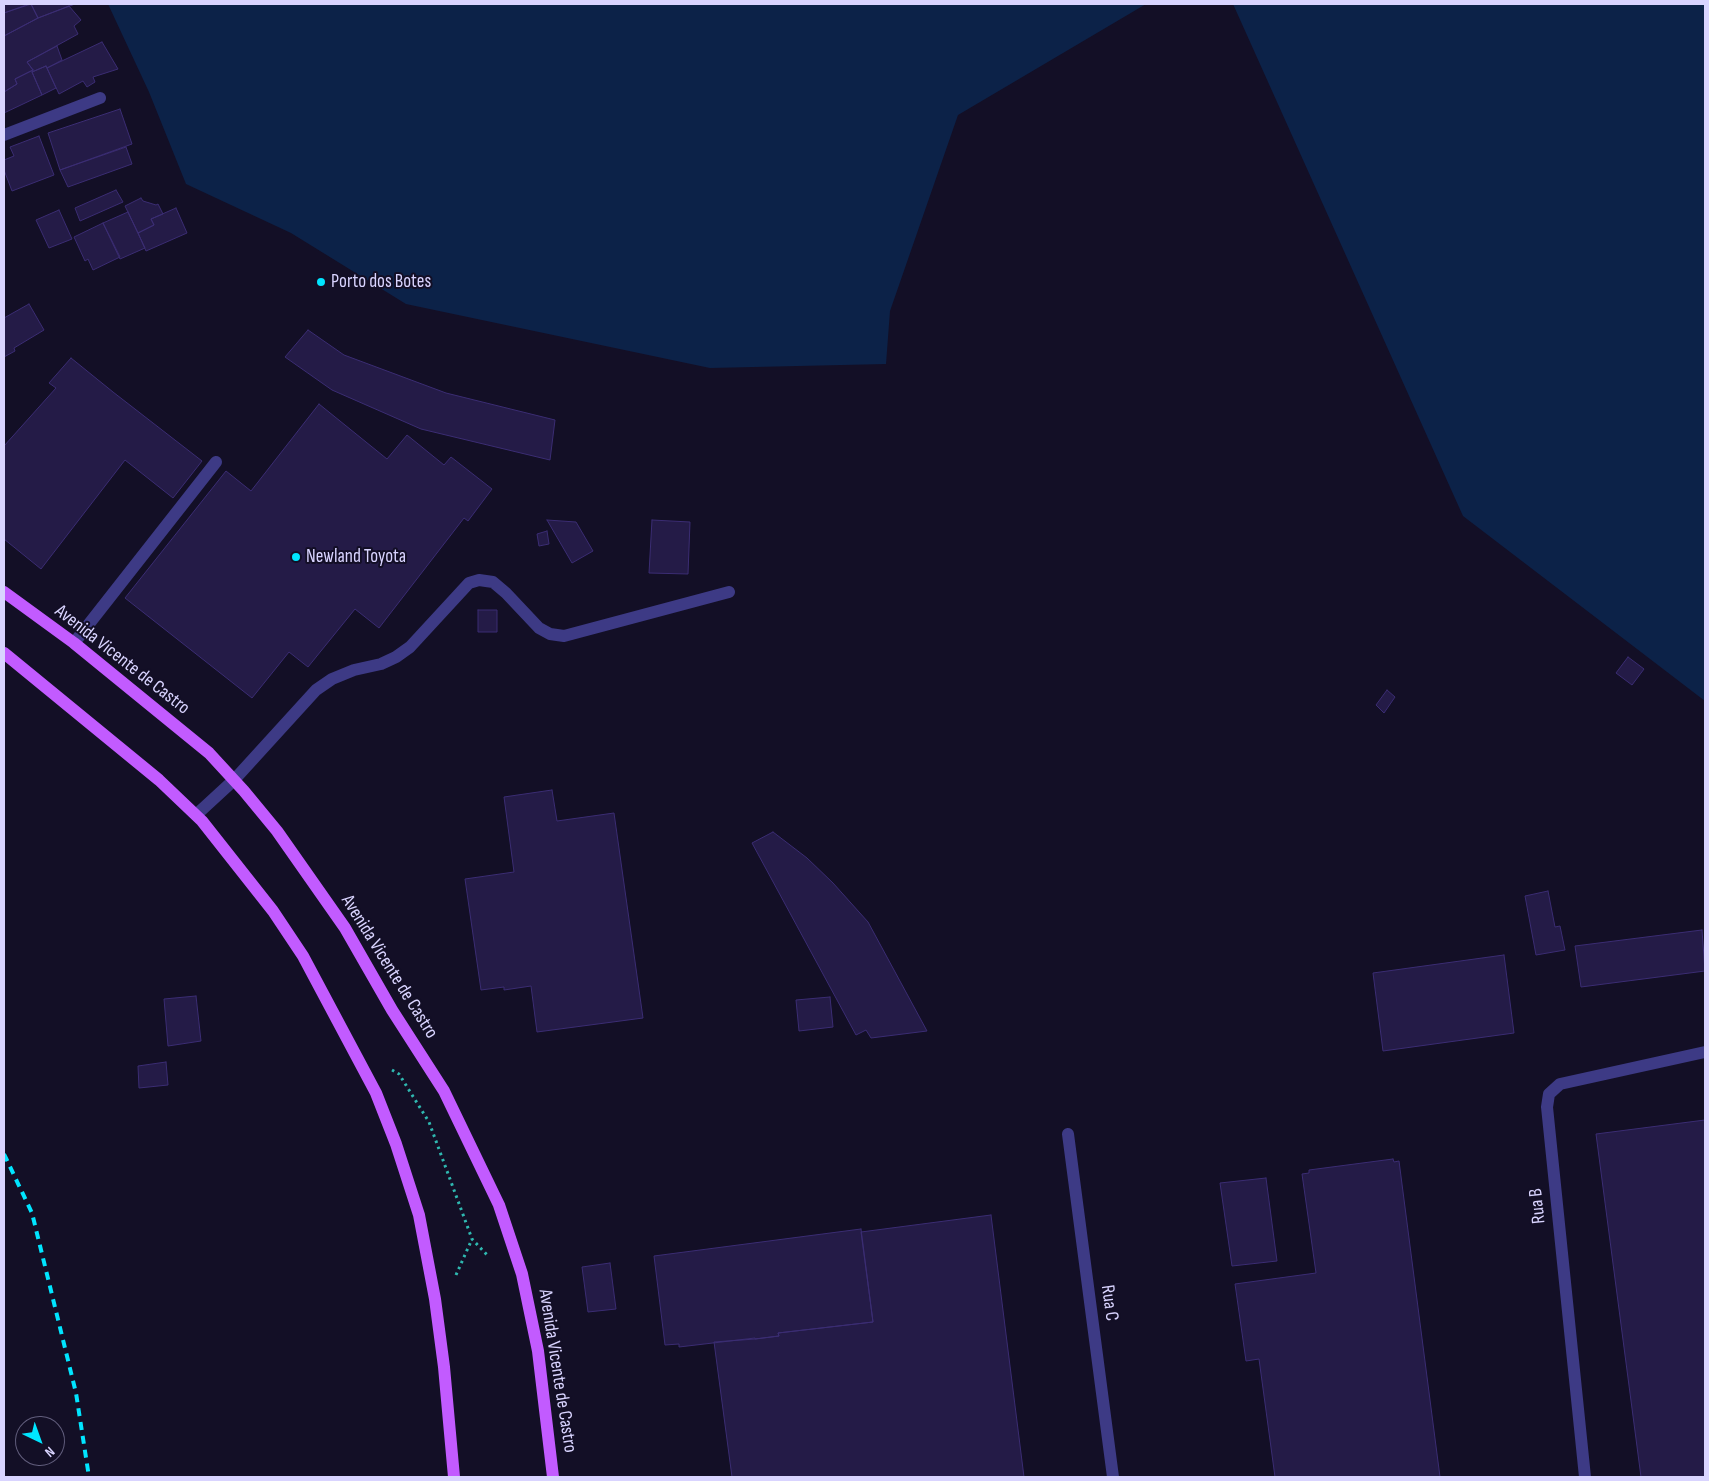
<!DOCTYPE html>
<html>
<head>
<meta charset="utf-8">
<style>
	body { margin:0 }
	#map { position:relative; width:1709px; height:1481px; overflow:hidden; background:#130f26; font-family:"Sofia Sans Condensed",sans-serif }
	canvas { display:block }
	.frame { position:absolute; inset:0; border:5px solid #d9d4ff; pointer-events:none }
	.north { position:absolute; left:15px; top:1416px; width:50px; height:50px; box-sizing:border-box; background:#130f26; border:1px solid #625e7d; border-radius:50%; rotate:138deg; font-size:14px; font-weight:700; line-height:20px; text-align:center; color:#d9d4ff }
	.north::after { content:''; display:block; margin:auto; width:18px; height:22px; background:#00e5ff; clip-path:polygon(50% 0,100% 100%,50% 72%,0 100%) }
</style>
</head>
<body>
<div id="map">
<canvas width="1709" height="1481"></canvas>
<div class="frame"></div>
<div class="north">N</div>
</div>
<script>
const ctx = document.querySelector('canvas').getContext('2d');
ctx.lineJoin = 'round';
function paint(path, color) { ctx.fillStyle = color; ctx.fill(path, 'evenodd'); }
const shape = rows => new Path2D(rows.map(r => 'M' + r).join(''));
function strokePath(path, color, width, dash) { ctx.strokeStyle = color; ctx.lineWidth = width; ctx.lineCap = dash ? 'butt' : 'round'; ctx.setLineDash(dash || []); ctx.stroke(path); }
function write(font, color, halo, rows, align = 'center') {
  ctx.font = font + ' "Sofia Sans Condensed",sans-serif'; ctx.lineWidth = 4; ctx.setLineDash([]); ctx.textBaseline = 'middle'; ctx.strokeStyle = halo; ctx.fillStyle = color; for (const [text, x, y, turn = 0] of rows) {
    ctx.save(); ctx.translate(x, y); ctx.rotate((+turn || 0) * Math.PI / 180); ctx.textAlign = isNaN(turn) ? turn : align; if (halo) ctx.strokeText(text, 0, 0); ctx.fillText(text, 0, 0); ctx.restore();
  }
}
paint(shape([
	[108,4,1146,4,958,115,890,311,886,364,710,368,406,304,291,233,186,184,149,92],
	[1233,4,1705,4,1705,701,1463,516]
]), '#0c2248');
const building = shape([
	[4,4,29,4,4,13,4,4],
	[31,4,38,18,4,36,4,13,31,4],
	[31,4,75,4,38,18,31,4],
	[69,6,81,20,74,26,78,34,27,62,33,70,15,79,17,84,4,92,4,36,38,18,69,6],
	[102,42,118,69,93,77,95,82,87,87,83,81,59,94,47,68,102,42],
	[57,46,62,60,47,68,46,66,32,72,33,70,27,62,57,46],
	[46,66,56,88,42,95,32,72,46,66],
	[33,70,32,72,42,95,4,113,4,92,17,84,15,79,33,70],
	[120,109,132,144,60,170,48,133,120,109],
	[39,136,54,175,12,191,4,170,4,160,14,156,10,147,39,136],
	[126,147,132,164,68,187,60,170,126,147],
	[116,190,123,202,80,221,75,208,116,190],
	[141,198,143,201,156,205,158,204,163,214,151,219,154,225,138,233,125,206,141,198],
	[176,208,187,233,146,251,138,233,154,225,151,219,176,208],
	[59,210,72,239,49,248,36,220,59,210],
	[128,212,145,248,120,259,103,223,128,212],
	[103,223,120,257,93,270,88,259,85,261,74,237,103,223],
	[29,304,44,330,14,348,15,351,4,357,4,318,29,304],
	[308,330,344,355,446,393,555,420,550,460,421,429,332,390,285,357,308,330],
	[71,358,113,392,202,461,173,498,125,460,41,569,4,539,4,446,56,388,49,383,71,358],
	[319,404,387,459,407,435,444,465,451,457,492,489,468,521,464,518,379,628,355,609,308,667,289,652,252,698,125,598,226,471,251,491,319,404],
	[547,520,576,522,593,551,572,563,547,520],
	[652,520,690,522,688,574,649,573,652,520],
	[547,531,549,544,539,546,537,534,547,531],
	[478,610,497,610,497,632,478,632,478,610],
	[1628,657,1644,669,1632,685,1616,673,1628,657],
	[1387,690,1395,697,1384,713,1376,705,1387,690],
	[552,790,557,821,614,813,643,1018,537,1032,531,986,504,990,504,987,481,990,465,879,514,872,504,797,552,790],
	[773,832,807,858,833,883,868,922,927,1031,871,1038,866,1030,856,1035,752,843,773,832],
	[1548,891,1555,927,1560,926,1565,950,1536,955,1525,896,1548,891],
	[1702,930,1705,971,1581,987,1575,946,1702,930],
	[1504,955,1514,1033,1383,1051,1373,973,1504,955],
	[196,996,201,1041,168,1046,164,999,196,996],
	[830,997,833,1027,799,1031,796,1000,830,997],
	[166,1062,168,1085,139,1088,138,1066,166,1062],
	[1705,1120,1705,1477,1641,1477,1596,1134,1705,1120],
	[1393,1159,1394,1162,1399,1161,1440,1477,1275,1477,1259,1359,1246,1361,1235,1284,1316,1273,1302,1174,1309,1173,1309,1170,1393,1159],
	[1266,1178,1277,1261,1232,1266,1220,1183,1266,1178],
	[991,1215,1024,1477,732,1477,714,1342,755,1339,779,1336,778,1333,873,1322,861,1232,991,1215],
	[861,1229,873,1322,778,1333,779,1336,755,1339,755,1338,679,1347,679,1344,665,1345,654,1256,861,1229],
	[610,1263,616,1309,588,1312,582,1267,610,1263]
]);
paint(building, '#241b47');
strokePath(building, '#3b2d73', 1);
strokePath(shape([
	[392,1070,399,1074,429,1122,472,1239,489,1257],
	[456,1275,472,1239]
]), '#2fb8b0', 3, [2.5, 4]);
strokePath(shape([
	[4,135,100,98],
	[74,643,216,462],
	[196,815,234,780,316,690,332,679,354,670,381,664,396,657,410,647,469,583,479,580,493,582,506,593,539,628,550,634,564,636,729,592],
	[1068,1134,1113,1477],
	[1585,1477,1547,1107,1549,1094,1560,1084,1705,1052]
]), '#3d3a85', 12);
strokePath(shape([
	[4,592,74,643,209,753,244,791,277,831,345,928,392,1010,444,1091,499,1205,522,1274,538,1351,553,1477],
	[4,653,159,780,202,821,273,911,303,956,376,1093,396,1144,419,1215,435,1299,444,1367,454,1477]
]), '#c25bff', 12);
strokePath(shape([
	[4,1154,32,1213,76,1393,89,1477]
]), '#00e5ff', 4, [8, 6]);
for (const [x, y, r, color] of [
	[321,282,5,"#00e5ff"],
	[296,557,5,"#00e5ff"]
]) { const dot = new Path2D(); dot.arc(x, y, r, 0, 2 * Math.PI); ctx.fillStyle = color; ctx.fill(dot); strokePath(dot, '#130f26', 2); }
write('19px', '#d9d4ff', '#130f26', [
	["Porto dos Botes",331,282],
	["Newland Toyota",306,557]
], 'left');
write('19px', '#d9d4ff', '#130f26', [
	["Avenida Vicente de Castro",122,660,38],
	["Avenida Vicente de Castro",389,967,58],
	["Rua B",1538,1206,-96],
	["Rua C",1109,1303,82],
	["Avenida Vicente de Castro",557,1371,81]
]);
</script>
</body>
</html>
